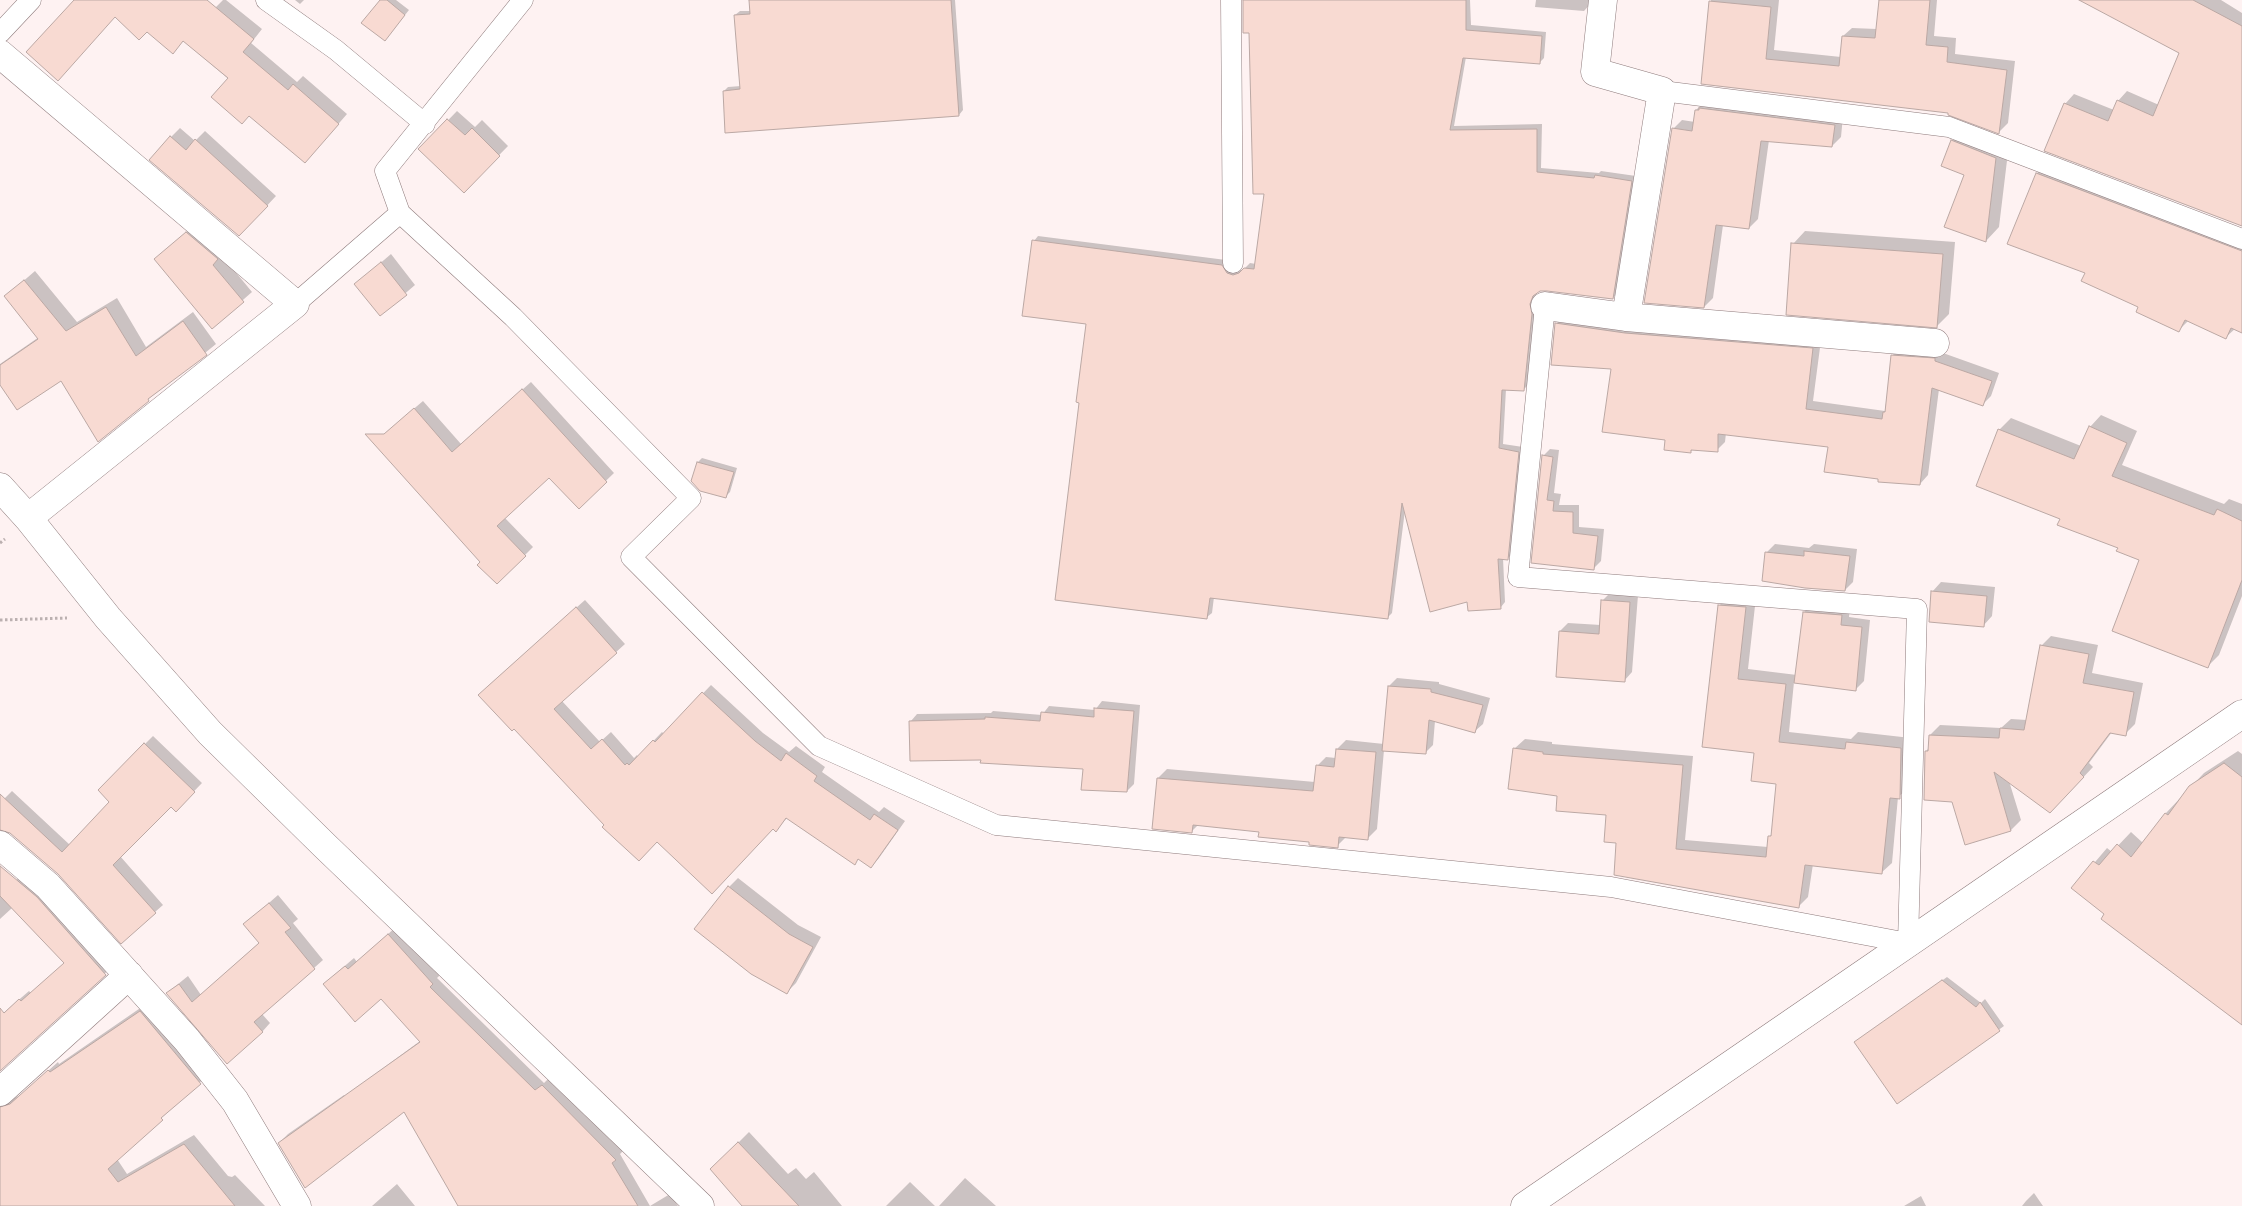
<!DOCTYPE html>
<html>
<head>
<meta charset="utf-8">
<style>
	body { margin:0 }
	canvas { display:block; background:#fef2f2 }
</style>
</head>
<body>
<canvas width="2242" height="1206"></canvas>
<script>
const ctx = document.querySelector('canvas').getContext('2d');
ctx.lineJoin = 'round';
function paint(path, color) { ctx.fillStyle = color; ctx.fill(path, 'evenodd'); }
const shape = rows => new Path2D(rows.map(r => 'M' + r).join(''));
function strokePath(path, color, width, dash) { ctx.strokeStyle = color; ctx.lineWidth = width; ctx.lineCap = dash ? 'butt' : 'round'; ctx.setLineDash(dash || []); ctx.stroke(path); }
paint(shape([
	[96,0,204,0,214,9,223,0,226,0,262,29,251,43,297,82,303,76,347,114,314,152,184,41,181,43,147,31],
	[295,0,304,0,300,4],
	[381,0,396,0,409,10,389,35],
	[750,0,955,0,963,110,959,115,727,131,724,91,728,87,741,86,735,15,740,11,751,11],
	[1244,0,1470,0,1471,25,1546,32,1544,58,1539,63,1466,57,1454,126,1542,124,1541,168,1599,173,1601,171,1636,176,1617,293,1613,298,1547,289,1539,290,1534,298,1537,309,1528,385,1523,390,1506,389,1503,444,1523,447,1512,554,1507,559,1503,558,1505,602,1501,607,1469,600,1405,510,1392,613,1387,618,1214,597,1212,613,1207,617,1081,402,1087,323,1034,241,1038,236,1226,260,1238,271,1244,269,1250,263,1256,264,1265,193,1250,31],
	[1536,0,1594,0,1584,11,1535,7],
	[1711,0,1779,0,1774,50,1841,57,1843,36,1852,28,1877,29,1880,0,1937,0,1934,36,1956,38,1955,54,2015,61,2008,123,1999,132,1949,112,1703,83],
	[2091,0,2221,0,2242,13,2242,225,2065,104,2074,94,2114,110,2118,101,2127,91,2159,105,2181,53],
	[1705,101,1843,116,1841,137,1832,146,1769,140,1758,219,1749,228,1723,225,1713,298,1704,307,1673,129,1682,120,1695,122,1696,110],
	[457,111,475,127,482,120,508,146,464,191,420,149],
	[180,128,195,141,205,131,276,196,248,226,171,137],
	[1966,128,2009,144,1999,227,1986,241,1965,174,1952,141],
	[2046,164,2242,238,2242,314,2236,328,2226,337,2189,320,2179,330,2086,272,2037,173],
	[196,224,252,292,212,327,165,250],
	[1805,231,1955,242,1949,314,1937,326,1793,244],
	[391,254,415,285,380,315,356,284],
	[35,271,77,322,117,298,146,347,193,312,216,344,98,440,61,379,0,383,0,364,39,337,6,296],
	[1565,315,1821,340,1813,401,1885,411,1892,356,1900,347,1943,353,1999,373,1991,396,1982,405,1939,389,1928,475,1920,484,1879,478,1829,446,1726,433,1725,442,1717,450,1693,449,1690,452,1666,439,1612,368,1556,324],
	[531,382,614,473,579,507,549,476,505,518,533,547,497,583,383,435,423,401,461,444],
	[2101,415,2137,431,2122,465,2224,504,2229,499,2242,504,2242,596,2219,655,2208,666,2141,559,2062,518,1977,486,2000,429,2011,418,2081,446,2090,427],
	[1550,449,1559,450,1554,493,1561,494,1559,505,1579,505,1579,527,1604,529,1601,561,1594,568,1533,562,1543,456],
	[702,458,737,468,730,492,725,497,698,462],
	[1775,544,1809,548,1814,544,1857,549,1853,582,1845,590,1766,553],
	[1941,582,1995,587,1992,616,1983,626,1932,592],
	[1611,592,1638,595,1632,672,1624,681,1560,631,1568,623,1601,625,1603,600],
	[1729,595,1756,597,1748,669,1797,675,1804,612,1812,604,1850,607,1849,617,1870,620,1864,681,1855,690,1794,682,1789,732,1851,739,1858,732,1911,738,1910,787,1898,797,1892,863,1881,873,1813,864,1808,897,1798,907,1618,842,1607,814,1559,795,1514,749,1525,739,1552,742,1552,744,1693,756,1685,840,1768,847,1769,837,1773,833,1778,783,1756,752,1719,606],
	[585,600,625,644,562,701,600,742,611,732,634,758,637,755,638,757,662,732,664,734,711,685,763,733,789,752,796,746,825,767,822,772,879,812,884,807,905,821,879,858,871,867,859,858,854,863,788,817,776,830,773,828,657,841,606,825,488,686],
	[2051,636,2098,645,2092,673,2143,683,2135,724,2125,734,2112,732,2089,763,2093,767,2060,802,2009,781,2021,820,2011,830,1953,800,1926,751,1929,748,1930,735,1940,725,2001,728,2011,719,2027,720,2041,646],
	[1397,678,1439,682,1439,684,1490,698,1483,724,1475,731,1435,721,1433,745,1425,753,1384,750,1377,829,1368,838,1346,837,1337,846,1260,830,1198,825,1192,831,1158,778,1167,769,1315,782,1317,766,1326,757,1336,758,1337,749,1346,740,1384,744,1389,686],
	[1102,701,1140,705,1134,784,1127,791,1084,768,982,758,911,721,917,714,991,713,993,711,1042,715,1049,706,1095,710],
	[153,736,202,783,176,810,171,805,120,856,163,905,155,912,59,873,11,832,0,829,0,803,12,791,70,845,111,802,99,790],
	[2238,751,2242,754,2242,1023,2073,888,2107,848,2112,852,2131,832,2143,843,2166,813,2204,773],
	[25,870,114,965,0,1069,0,1016,29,991,31,993,65,963,12,908,0,919,0,895,2,897],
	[738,878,798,925,821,937,796,983,787,992,729,887],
	[278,895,298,919,293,923,323,960,262,1014,270,1023,262,1032,167,993,188,976,201,995,260,942,245,924],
	[397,926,440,975,437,978,544,1083,550,1077,623,1151,620,1154,650,1206,670,1194,678,1206,486,1206,405,1110,359,1086,420,1041,381,997,333,976,354,958,357,962],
	[1947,977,1981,1003,1985,999,2004,1026,1898,1102,1856,1042],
	[149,1002,210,1073,117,1159,127,1174,194,1135,228,1176,232,1177,235,1175,265,1206,0,1206,0,1095,5,1098,14,1098,21,1095,58,1062,59,1064],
	[344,1095,374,1131,279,1143,288,1134],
	[749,1132,788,1174,796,1168,806,1179,814,1172,842,1206,744,1206,712,1169],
	[965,1178,996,1206,939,1206],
	[910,1182,935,1206,886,1206],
	[397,1184,415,1206,372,1206],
	[2034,1193,2043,1206,2022,1206,2026,1201],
	[1921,1196,1926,1206,1904,1206]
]), '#0003');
const building = shape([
	[74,0,207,0,254,39,243,52,288,90,293,84,339,124,305,163,249,116,242,124,211,97,228,78,183,41,173,54,147,32,139,40,115,17,58,81,26,52,74,0],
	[380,0,387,0,405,15,385,41,361,23,380,0],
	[749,0,951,0,959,116,725,133,723,91,740,89,734,15,750,14,749,0],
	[1243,0,1466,0,1466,30,1542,36,1540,64,1463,58,1450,130,1537,129,1537,172,1594,178,1595,175,1632,181,1613,299,1547,291,1540,291,1533,296,1530,304,1532,314,1524,391,1502,390,1499,448,1519,452,1508,560,1498,559,1501,609,1468,611,1467,602,1430,612,1402,503,1388,619,1210,598,1207,619,1055,600,1079,403,1076,402,1086,324,1022,316,1032,240,1222,265,1227,273,1233,275,1239,273,1244,268,1254,269,1264,194,1253,194,1249,33,1243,33,1243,0],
	[1879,0,1930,0,1926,45,1948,47,1947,62,2007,70,1999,134,1948,115,1948,113,1701,84,1709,1,1771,7,1766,59,1839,66,1842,36,1875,38,1879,0],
	[2079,0,2193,0,2242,26,2242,226,2044,151,2064,103,2108,121,2117,100,2153,116,2179,53,2079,0],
	[1699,108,1835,125,1832,147,1761,141,1749,229,1716,225,1704,308,1644,303,1672,128,1692,131,1695,110,1699,110,1699,108],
	[447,119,465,135,472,128,500,156,464,193,418,149,447,119],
	[170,136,186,150,195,139,268,206,239,236,149,160,170,136],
	[1951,140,1996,158,1986,242,1944,227,1964,175,1941,166,1951,140],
	[2036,173,2242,251,2242,333,2231,328,2226,339,2185,320,2179,332,2136,312,2138,307,2081,281,2085,273,2007,244,2036,173],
	[186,232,218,259,213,265,244,302,212,329,154,259,186,232],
	[1791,243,1943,254,1937,328,1786,315,1791,243],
	[381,262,407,295,380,316,354,284,381,262],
	[24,280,66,331,106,307,136,356,183,321,207,355,148,399,149,401,98,442,61,381,17,410,0,385,0,365,38,339,4,296,24,280],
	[1555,323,1625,333,1813,348,1806,409,1882,419,1883,412,1885,412,1891,355,1935,358,1935,361,1992,381,1983,406,1932,388,1920,485,1878,482,1878,479,1824,472,1828,447,1718,434,1718,452,1691,450,1691,453,1664,450,1665,440,1602,432,1611,369,1551,365,1555,323],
	[522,389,607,482,579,509,549,478,497,526,526,556,497,584,477,565,480,562,365,434,384,434,414,408,452,452,522,389],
	[2089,426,2127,443,2112,476,2214,515,2217,509,2242,521,2242,580,2208,668,2112,631,2139,560,2116,551,2118,548,2057,525,2060,519,1976,486,1998,429,2074,459,2089,426],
	[1542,455,1553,457,1547,500,1554,501,1553,511,1573,512,1573,533,1598,536,1594,570,1531,563,1542,455],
	[697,462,734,472,726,498,700,491,691,481,697,462],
	[1804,551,1850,556,1845,591,1805,588,1762,581,1765,552,1804,556,1804,551],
	[1931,591,1987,596,1984,627,1929,622,1931,591],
	[1601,600,1630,602,1625,682,1556,677,1559,631,1599,634,1601,600],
	[1718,605,1746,607,1738,679,1786,684,1779,742,1845,749,1846,742,1901,748,1900,799,1890,798,1882,874,1805,865,1799,908,1614,875,1616,843,1604,842,1606,815,1556,811,1557,796,1508,789,1513,748,1543,752,1543,754,1683,765,1676,849,1766,857,1768,836,1771,836,1776,784,1751,781,1754,753,1702,747,1718,605],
	[576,607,617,653,554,709,591,749,602,739,625,765,627,763,629,765,653,740,655,742,702,692,755,741,781,761,786,753,817,776,814,781,870,820,874,814,898,830,871,868,858,859,855,865,786,818,776,832,773,829,712,894,657,842,639,861,602,827,604,825,514,729,512,731,478,695,576,607],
	[1803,612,1842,615,1841,625,1862,627,1856,691,1794,683,1803,612],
	[2040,645,2089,654,2083,683,2134,692,2126,736,2110,733,2080,773,2084,777,2050,813,1994,772,2011,831,1965,845,1952,802,1924,800,1925,751,1928,751,1929,735,1999,738,2000,728,2024,730,2040,645],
	[1388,686,1431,689,1431,692,1483,705,1475,733,1429,720,1426,754,1382,751,1388,686],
	[1094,708,1134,711,1127,792,1081,790,1083,769,980,763,981,760,910,761,909,721,985,719,985,717,1040,721,1041,712,1094,717,1094,708],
	[144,743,195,792,176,812,171,807,113,865,156,913,121,944,58,874,10,833,0,830,0,794,62,852,109,802,98,790,144,743],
	[1336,749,1376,752,1368,840,1339,837,1338,848,1309,845,1309,842,1258,837,1259,832,1193,825,1192,833,1152,829,1157,778,1313,791,1316,765,1334,767,1336,749],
	[2224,763,2242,777,2242,1025,2101,919,2104,914,2071,888,2093,861,2099,865,2117,844,2131,857,2165,813,2168,815,2189,786,2224,763],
	[0,866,37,897,106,975,0,1071,0,1008,4,1013,19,999,21,1001,64,963,0,896,0,866],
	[728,886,789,934,813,947,787,994,751,974,694,929,728,886],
	[269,903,291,928,285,932,315,969,254,1022,263,1032,227,1064,166,993,179,984,192,1002,259,943,243,924,269,903],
	[388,934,433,984,430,987,535,1090,542,1085,616,1160,612,1163,638,1206,458,1206,404,1112,305,1188,278,1143,420,1042,381,999,355,1022,323,984,345,966,348,969,388,934],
	[1942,980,1976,1007,1980,1002,2000,1031,1897,1104,1854,1042,1942,980],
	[140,1011,201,1084,161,1118,163,1120,108,1169,118,1182,184,1144,235,1206,0,1206,0,1107,10,1104,48,1070,50,1072,140,1011],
	[738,1142,799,1206,742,1206,710,1169,738,1142]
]);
paint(building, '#f8dad2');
strokePath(building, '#bba8a4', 1);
const lane = shape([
	[266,0,336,50,425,124],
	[1231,0,1233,263],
	[0,33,31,0],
	[1662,91,1949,127,2242,239],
	[400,213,513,317,691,498,631,557,819,746,996,825,1611,887,1908,943,1917,609,1518,577,1545,306],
	[295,304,400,213,385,171,523,0]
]);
const street = shape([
	[0,54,295,304,28,518],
	[1545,306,1626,317,1662,91,1595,72,1603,0],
	[1626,317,1935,343],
	[0,487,28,518,108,618,210,733,324,845,700,1206],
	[0,845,48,886,187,1040,235,1101,297,1206],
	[0,1092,129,975]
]);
const secondary = shape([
	[1525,1206,2242,714]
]);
strokePath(lane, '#8e7b7c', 21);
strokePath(street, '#8e7b7c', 29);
strokePath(secondary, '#8e7b7c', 29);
strokePath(shape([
	[0,543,5,539],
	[0,620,67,618]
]), '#bbb0b0', 3, [2.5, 2.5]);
strokePath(lane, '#fff', 20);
strokePath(street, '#fff', 28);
strokePath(secondary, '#fff', 28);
</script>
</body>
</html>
